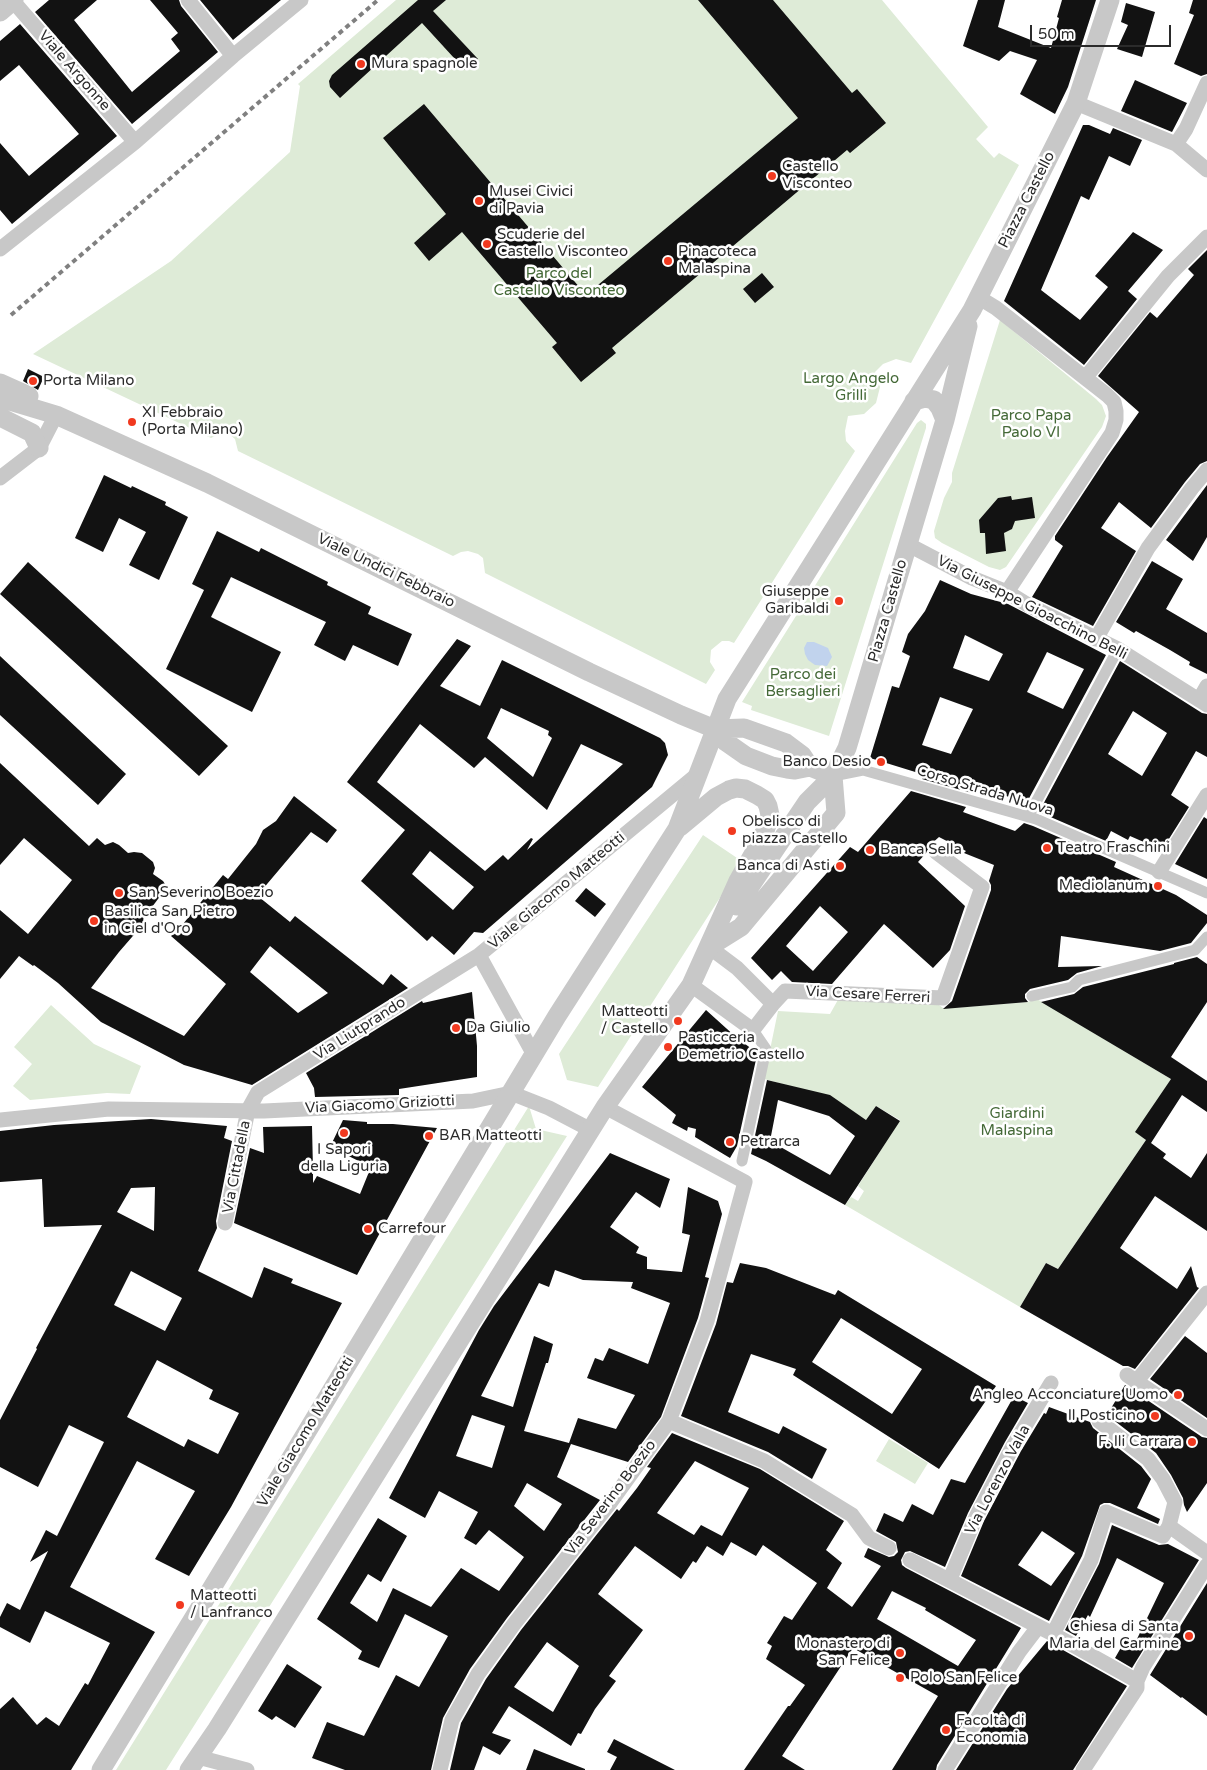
<!DOCTYPE html>
<html>
<head>
<meta charset="utf-8">
<style>
	body { margin:0 }
	#map { position:relative; width:1207px; height:1770px; overflow:hidden; background:#fff; font-family:"Varela Round",sans-serif }
	canvas { display:block }
	.scale { position:absolute; left:1030px; top:25px; width:141px; height:22px; box-sizing:border-box; border:2px solid #2b2b2b; border-top:0; padding-left:6px; font-size:15px; line-height:18px; white-space:nowrap; color:#2b2b2b; -webkit-text-stroke:4px #fff; paint-order:stroke }
</style>
</head>
<body>
<div id="map">
<canvas width="1207" height="1770"></canvas>
<div class="scale">50 m</div>
</div>
<script>
const ctx = document.querySelector('canvas').getContext('2d');
ctx.lineJoin = 'round';
function paint(path, color) { ctx.fillStyle = color; ctx.fill(path, 'evenodd'); }
const shape = rows => new Path2D(rows.map(r => 'M' + r).join(''));
function strokePath(path, color, width, dash) { ctx.strokeStyle = color; ctx.lineWidth = width; ctx.lineCap = dash ? 'butt' : 'round'; ctx.setLineDash(dash || []); ctx.stroke(path); }
function write(font, color, halo, rows, align = 'center') {
  ctx.font = font + ' "Varela Round",sans-serif'; ctx.lineWidth = 5; ctx.setLineDash([]); ctx.textBaseline = 'middle'; ctx.strokeStyle = halo; ctx.fillStyle = color; for (const [text, x, y, turn = 0] of rows) {
    ctx.save(); ctx.translate(x, y); ctx.rotate((+turn || 0) * Math.PI / 180); ctx.textAlign = isNaN(turn) ? turn : align; if (halo) ctx.strokeText(text, 0, 0); ctx.fillText(text, 0, 0); ctx.restore();
  }
}
paint(shape([
	[396,0,882,0,988,127,976,139,994,158,999,153,1019,165,911,363,896,359,883,364,875,372,880,387,876,403,864,414,848,416,845,431,846,441,855,451,734,643,729,641,722,641,711,650,710,662,715,670,706,684,485,573,483,558,478,554,468,551,461,552,453,556,238,451,235,439,229,434,221,433,211,438,33,354,171,261,290,152,300,86,298,84],
	[1000,320,1096,399,1102,405,1106,416,1102,427,1006,567,1000,570,989,567,942,543,935,538,934,531,944,498,952,482,952,473],
	[921,420,926,424,926,428,829,736,751,710,752,706,742,702,917,423],
	[703,835,743,862,598,1087,567,1080,559,1054],
	[839,998,939,1005,943,1008,953,1008,1027,1002,1037,999,1171,1079,1136,1132,1146,1140,1058,1269,1046,1263,1020,1307,845,1205,851,1197,858,1201,864,1191,858,1186,900,1120,876,1106,866,1120,828,1096,764,1079,778,1011,830,1014],
	[51,1005,94,1044,141,1066,130,1094,107,1093,30,1100,13,1086,32,1064,14,1047],
	[529,1106,536,1129,567,1136,166,1770,116,1770],
	[889,1439,928,1463,915,1484,876,1461]
]), '#deebd7');
paint(shape([
	[807,642,814,642,828,648,832,657,827,666,815,665,808,660,805,654,804,648]
]), '#c1d3ed');
paint(shape([
	[49,0,97,0,74,20,132,92,180,51,171,39,178,33,150,0,179,0,181,6,218,52,132,124,35,12],
	[200,0,281,0,233,40],
	[418,0,446,0,433,11,478,59,465,70,422,23,340,98,330,87,329,81,332,75],
	[698,0,773,0,852,93,857,89,886,123,850,153,847,150,612,348,616,353,581,382,552,347,557,343,462,232,429,261,414,243,446,214,383,138,424,104,586,295,798,118],
	[978,0,1005,0,998,27,1051,48,1059,18,1057,17,1062,0,1096,0,1068,87,1055,114,1020,94,1037,60,1010,51,999,61,963,46],
	[1193,0,1207,0,1207,74,1201,76,1174,64,1194,15,1189,13],
	[1126,3,1155,12,1142,57,1117,49,1128,25,1121,22],
	[20,24,117,136,12,224,0,210,0,143,29,176,79,134,19,65,0,81,0,41],
	[1135,80,1187,103,1172,132,1121,111],
	[1083,125,1089,125,1110,134,1113,128,1142,140,1130,166,1109,156,1089,200,1081,196,1041,290,1080,320,1108,287,1095,276,1133,232,1163,250,1128,291,1137,299,1084,365,1004,301],
	[1207,250,1207,461,1200,464,1185,482,1151,528,1119,502,1101,528,1136,551,1093,626,1032,597,1063,546,1055,540,1055,536,1107,457,1139,412,1098,376,1150,312,1157,318,1194,275,1188,269],
	[762,273,774,287,755,303,743,289],
	[28,369,44,377,38,390,23,381],
	[104,475,131,488,132,486,166,502,165,505,188,517,159,580,129,565,146,532,119,518,103,552,75,538],
	[1207,485,1207,537,1193,561,1166,540],
	[1011,496,1012,500,1032,497,1035,518,1015,521,1012,529,1004,533,1006,551,986,554,985,533,980,533,979,520,998,498],
	[217,531,259,552,261,548,328,582,327,585,371,607,368,614,412,634,398,666,353,645,345,661,314,645,326,622,231,577,211,617,281,652,252,712,166,669,204,590,192,584],
	[1152,561,1183,579,1166,609,1207,633,1207,674,1189,665,1190,662,1170,650,1136,631,1134,633,1116,622],
	[28,562,228,746,199,776,0,594],
	[940,580,971,594,1008,604,1106,655,1026,804,977,784,972,793,922,779,925,775,870,758,892,686,899,688,910,656,902,652,908,634,925,611],
	[965,635,1003,654,989,681,953,668],
	[1047,652,1084,669,1063,709,1027,692],
	[940,697,973,709,951,754,922,745],
	[457,639,471,646,440,686,480,706,502,660,660,738,665,743,668,755,652,787,483,933,474,932,454,955,432,936,427,941,361,881,405,830,347,782],
	[501,708,549,731,548,735,552,738,533,777,487,738],
	[420,724,474,768,485,757,547,810,581,744,623,764,527,850,533,839,531,838,508,860,503,855,485,871,377,782],
	[430,851,474,887,453,910,412,874],
	[0,656,126,774,98,805,0,715],
	[1120,661,1202,713,1207,714,1207,757,1196,751,1171,795,1189,807,1162,850,1130,836,1128,840,1111,831,1106,841,1039,812],
	[1133,711,1167,733,1142,776,1108,754],
	[0,763,89,846,97,838,105,845,113,842,119,845,128,853,134,852,142,853,153,862,155,868,153,874,163,881,167,887,143,919,145,922,119,952,91,988,184,1036,226,984,171,936,182,923,183,924,223,875,228,879,256,844,263,830,276,821,294,796,337,830,327,843,311,832,262,890,264,891,259,897,290,922,295,916,383,985,391,974,408,988,252,1085,184,1065,101,1022,58,983,34,965,33,966,19,956,0,979,0,910,28,934,72,880,24,838,0,865],
	[270,946,302,972,328,993,298,1013,250,972],
	[911,791,966,807,963,812,1015,831,1024,823,1033,826,1116,862,1114,867,1176,895,1207,915,1207,923,1191,943,1160,951,1061,936,1058,967,1102,966,1077,973,1068,980,1030,989,1025,994,1025,998,1028,1002,943,1009,952,1001,991,890,991,885,989,881,994,865,964,853,966,851,939,837,929,846,927,852,918,862,965,906,950,950,933,968,884,924,832,984,792,982,781,971,772,980,751,958,850,847,858,852],
	[820,906,848,932,813,971,786,946],
	[1204,817,1207,819,1207,879,1175,864],
	[586,888,606,904,595,917,575,901],
	[1197,957,1207,964,1207,1002,1171,1057,1207,1081,1207,1112,1182,1095,1151,1143,1166,1154,1163,1158,1191,1178,1207,1153,1207,1231,1155,1196,1120,1248,1177,1289,1191,1266,1197,1287,1199,1288,1135,1369,1128,1366,1123,1366,1020,1307,1046,1263,1058,1269,1146,1140,1135,1132,1171,1079,1041,1002,1074,994,1083,987,1174,964,1174,963],
	[472,992,477,1046,477,1077,399,1089,399,1095,315,1097,314,1088,306,1073,422,1001,423,1003],
	[706,1010,737,1038,756,1052,757,1055,737,1146,730,1158,695,1137,696,1129,688,1127,687,1131,672,1123,676,1115,642,1087],
	[767,1080,830,1095,866,1120,876,1106,900,1121,845,1205,766,1161,751,1154],
	[778,1100,829,1116,855,1136,830,1175,770,1141],
	[151,1119,227,1126,224,1138,232,1141,216,1221,217,1228,198,1271,252,1298,264,1267,293,1279,291,1283,342,1303,231,1507,189,1576,155,1559,195,1491,137,1461,70,1587,155,1632,71,1770,0,1770,0,1709,13,1697,37,1725,46,1717,59,1726,85,1683,88,1685,110,1643,45,1611,30,1643,0,1627,0,1617,7,1603,20,1610,48,1551,30,1562,46,1530,57,1536,104,1442,69,1425,38,1487,0,1467,0,1420,37,1349,36,1348,102,1225,44,1227,42,1179,0,1182,0,1131,54,1125],
	[155,1187,154,1231,117,1212,131,1188],
	[131,1271,182,1298,165,1331,114,1305],
	[157,1360,213,1390,209,1399,239,1413,218,1454,188,1439,184,1447,127,1417],
	[343,1120,367,1122,367,1124,393,1124,437,1128,357,1275,234,1223,250,1148,264,1153,263,1127,312,1126,313,1170,312,1174,313,1174,313,1183,317,1176,360,1194,371,1167,330,1147],
	[610,1153,670,1179,660,1208,636,1192,610,1227,639,1247,636,1253,647,1257,647,1269,682,1272,690,1235,682,1233,688,1187,718,1201,722,1214,705,1277,709,1278,698,1318,661,1417,628,1462,571,1444,557,1477,600,1500,507,1618,470,1669,443,1718,431,1770,345,1770,312,1758,327,1722,364,1736,396,1675,419,1687,448,1636,405,1614,379,1668,358,1659,362,1651,317,1619,378,1518,407,1536,381,1582,368,1574,350,1603,377,1622,393,1588,431,1607,461,1568,499,1591,524,1557,489,1530,476,1545,464,1538,478,1512,439,1491,425,1518,389,1498,479,1330,494,1306],
	[555,1270,583,1280,633,1282,631,1288,670,1303,648,1364,609,1348,603,1361,595,1358,587,1378,635,1395,616,1429,578,1418,569,1443,524,1431,546,1363,548,1363,553,1344,534,1336,513,1407,481,1396,539,1283,549,1287],
	[472,1415,505,1426,492,1468,456,1456],
	[527,1483,562,1504,544,1531,514,1506],
	[740,1263,766,1268,835,1295,838,1290,996,1386,939,1469,793,1375,796,1369,751,1354,728,1412,779,1434,783,1426,827,1449,812,1479,768,1452,681,1416,716,1324,727,1282,733,1283],
	[841,1318,922,1369,892,1414,812,1362],
	[1185,1336,1207,1353,1207,1418,1150,1379],
	[1125,1385,1202,1437,1207,1438,1207,1483,1187,1512,1184,1505,1183,1498,1171,1475,1156,1453,1107,1415],
	[1014,1396,1028,1403,1005,1442,968,1513,945,1567,910,1551,905,1552,901,1560,902,1565,906,1568,1021,1628,937,1765,936,1770,892,1770,938,1696,853,1648,782,1756,805,1770,744,1770,788,1706,790,1706,805,1685,766,1659,772,1646,767,1643,784,1616,792,1620,817,1583,763,1545,756,1556,731,1542,723,1556,707,1546,696,1563,693,1561,681,1579,635,1546,598,1594,643,1630,609,1676,616,1681,595,1709,581,1734,578,1733,571,1746,509,1706,492,1733,511,1740,500,1755,483,1746,474,1770,450,1770,461,1723,486,1679,521,1630,617,1509,619,1511,637,1488,651,1468,647,1467,672,1433,760,1469,844,1521,826,1550,842,1563,827,1588,852,1607,881,1566,864,1557,868,1548,889,1557,894,1556,898,1552,896,1542,876,1531,884,1513,903,1522,912,1504,933,1515,951,1479,965,1483],
	[695,1461,749,1488,722,1536,701,1525,694,1535,657,1513],
	[892,1591,926,1608,925,1610,976,1640,958,1666,877,1619],
	[547,1642,579,1666,553,1712,514,1687],
	[1049,1407,1090,1422,1093,1428,1141,1466,1151,1479,1137,1508,1160,1519,1158,1524,1110,1503,1104,1503,1100,1505,1082,1556,1049,1621,961,1576,984,1521,1021,1451,1044,1413,1046,1414],
	[1042,1531,1075,1553,1051,1586,1018,1565],
	[1112,1525,1159,1545,1168,1544,1199,1560,1132,1668,1115,1658,1127,1637,1136,1641,1164,1583,1117,1558,1090,1617,1088,1615,1076,1636,1065,1630,1099,1564],
	[1207,1583,1207,1716,1182,1697,1181,1698,1150,1675],
	[1047,1641,1127,1686,1073,1770,956,1770,1007,1689],
	[287,1664,322,1687,295,1728,276,1716,272,1720,258,1711],
	[614,1739,675,1770,610,1770,617,1757,607,1752],
	[534,1749,585,1769,585,1770,526,1770]
]), '#121212');
strokePath(shape([
	[833,776,863,770,1036,819,1207,893],
	[1028,817,1118,649],
	[1032,996,1072,987,1079,980,1195,950,1207,937],
	[742,1161,766,1049,753,1030]
]), '#c8c8c8', 11);
strokePath(shape([
	[188,0,233,56],
	[13,1,135,142],
	[1076,103,1176,144,1207,170],
	[1176,144,1186,129,1207,83],
	[0,249,135,142,233,56,301,0],
	[978,297,996,308,1107,395,1114,402,1116,411,1116,420,1112,433,1007,592],
	[1085,378,1168,276,1207,237],
	[0,478,39,448,56,415],
	[907,544,972,578,1007,592,1028,605,1118,649,1207,705],
	[1096,639,1148,548,1192,488,1207,470],
	[1199,700,1207,686],
	[1159,872,1207,795],
	[479,955,534,1055],
	[691,985,753,1030,773,1004,737,968,709,947],
	[773,1004,785,991,943,998,982,887,936,852],
	[0,1120,109,1109,264,1111,473,1101,511,1093,549,1108,591,1130],
	[225,1223,248,1110,258,1092,479,955,699,773],
	[1127,1375,1207,1429],
	[1136,1382,1207,1293],
	[669,1421,764,1461,852,1515,869,1538,889,1548],
	[1169,1526,1207,1553],
	[910,1560,1053,1634,1137,1681],
	[950,1579,976,1517,1013,1446,1051,1383],
	[1053,1634,1091,1560,1106,1512,1163,1536,1169,1526,1175,1502,1163,1479,1148,1459,1099,1421],
	[198,1757,247,1770],
	[440,1770,452,1720,478,1674,514,1624,610,1503,669,1421,707,1321,745,1182,605,1107],
	[945,1770,1019,1652,1038,1627],
	[1083,1770,1137,1688,1137,1681,1143,1667,1207,1565]
]), '#c8c8c8', 15);
strokePath(shape([
	[0,12,14,0],
	[0,383,29,396],
	[0,398,56,415,207,483,589,672,681,715,715,729,744,728,786,743,802,755,810,767],
	[914,401,925,398,934,400,940,408,945,420],
	[0,417,32,433,39,448],
	[715,729,726,742,746,756,772,766,787,769,795,770,810,767,820,771],
	[737,906,807,802,833,776,847,748,945,420,968,326],
	[709,947,741,927,836,813,833,776],
	[101,1770,285,1468,557,1016,677,829,727,699,972,310,1076,103,1110,0],
	[189,1770,217,1729,605,1107,691,985,738,881,755,851,765,831,770,815,768,806,765,800,757,795,745,789,736,788,729,790,716,797,680,827]
]), '#c8c8c8', 19);
strokePath(shape([
	[11,315,378,0]
]), '#808080', 4, [5, 4]);
for (const [x, y, r, color] of [
	[361,64,5,"#f1391f"],
	[772,176,5,"#f1391f"],
	[479,201,5,"#f1391f"],
	[487,244,5,"#f1391f"],
	[668,261,5,"#f1391f"],
	[33,381,5,"#f1391f"],
	[132,422,5,"#f1391f"],
	[839,601,5,"#f1391f"],
	[881,762,5,"#f1391f"],
	[732,831,5,"#f1391f"],
	[1047,848,5,"#f1391f"],
	[870,850,5,"#f1391f"],
	[840,866,5,"#f1391f"],
	[1158,886,5,"#f1391f"],
	[119,893,5,"#f1391f"],
	[94,921,5,"#f1391f"],
	[678,1021,5,"#f1391f"],
	[456,1028,5,"#f1391f"],
	[668,1047,5,"#f1391f"],
	[344,1133,5,"#f1391f"],
	[429,1136,5,"#f1391f"],
	[730,1142,5,"#f1391f"],
	[368,1229,5,"#f1391f"],
	[1178,1395,5,"#f1391f"],
	[1155,1416,5,"#f1391f"],
	[1192,1442,5,"#f1391f"],
	[180,1605,5,"#f1391f"],
	[1189,1636,5,"#f1391f"],
	[900,1653,5,"#f1391f"],
	[900,1678,5,"#f1391f"],
	[946,1730,5,"#f1391f"]
]) { const dot = new Path2D(); dot.arc(x, y, r, 0, 2 * Math.PI); ctx.fillStyle = color; ctx.fill(dot); strokePath(dot, '#fff', 2); }
write('15px', '#2b2b2b', '#fff', [
	["Mura spagnole",371,64],
	["Castello",782,167],
	["Visconteo",782,184],
	["Musei Civici",489,192],
	["di Pavia",489,209],
	["Scuderie del",497,235],
	["Castello Visconteo",497,252],
	["Pinacoteca",678,252],
	["Malaspina",678,269],
	["Porta Milano",43,381],
	["XI Febbraio",142,413],
	["(Porta Milano)",142,430],
	["Giuseppe",829,592,"right"],
	["Garibaldi",829,609,"right"],
	["Banco Desio",871,762,"right"],
	["Obelisco di",742,822],
	["piazza Castello",742,839],
	["Teatro Fraschini",1057,848],
	["Banca Sella",880,850],
	["Banca di Asti",830,866,"right"],
	["Mediolanum",1148,886,"right"],
	["San Severino Boezio",129,893],
	["Basilica San Pietro",104,912],
	["in Ciel d'Oro",104,929],
	["Matteotti",668,1012,"right"],
	["/ Castello",668,1029,"right"],
	["Da Giulio",466,1028],
	["Pasticceria",678,1038],
	["Demetrio Castello",678,1055],
	["BAR Matteotti",439,1136],
	["Petrarca",740,1142],
	["I Sapori",344,1150,"center"],
	["della Liguria",344,1167,"center"],
	["Carrefour",378,1229],
	["Angleo Acconciature Uomo",1168,1395,"right"],
	["Il Posticino",1145,1416,"right"],
	["F. lli Carrara",1182,1442,"right"],
	["Matteotti",190,1596],
	["/ Lanfranco",190,1613],
	["Chiesa di Santa",1179,1627,"right"],
	["Maria del Carmine",1179,1644,"right"],
	["Monastero di",890,1644,"right"],
	["San Felice",890,1661,"right"],
	["Polo San Felice",910,1678],
	["Facoltà di",956,1721],
	["Economia",956,1738]
], 'left');
write('15px', '#2b2b2b', '#fff', [
	["Viale Argonne",74,71,49],
	["Piazza Castello",1027,200,-63],
	["Viale Undici Febbraio",386,571,26],
	["Via Giuseppe Gioacchino Belli",1032,608,27],
	["Piazza Castello",888,611,-74],
	["Corso Strada Nuova",985,791,17],
	["Viale Giacomo Matteotti",557,891,-40],
	["Via Cesare Ferreri",868,995,3],
	["Via Liutprando",360,1029,-32],
	["Via Giacomo Griziotti",380,1105,-3],
	["Via Cittadella",237,1167,-79],
	["Viale Giacomo Matteotti",306,1432,-59],
	["Via Lorenzo Valla",998,1480,-62],
	["Via Severino Boezio",611,1498,-53]
]);
write('15px', '#446937', '#fff', [
	["Parco del",559,274],
	["Castello Visconteo",559,291],
	["Largo Angelo",851,379],
	["Grilli",851,396],
	["Parco Papa",1031,416],
	["Paolo VI",1031,433],
	["Parco dei",803,675],
	["Bersaglieri",803,692],
	["Giardini",1017,1114],
	["Malaspina",1017,1131]
]);
</script>
</body>
</html>
